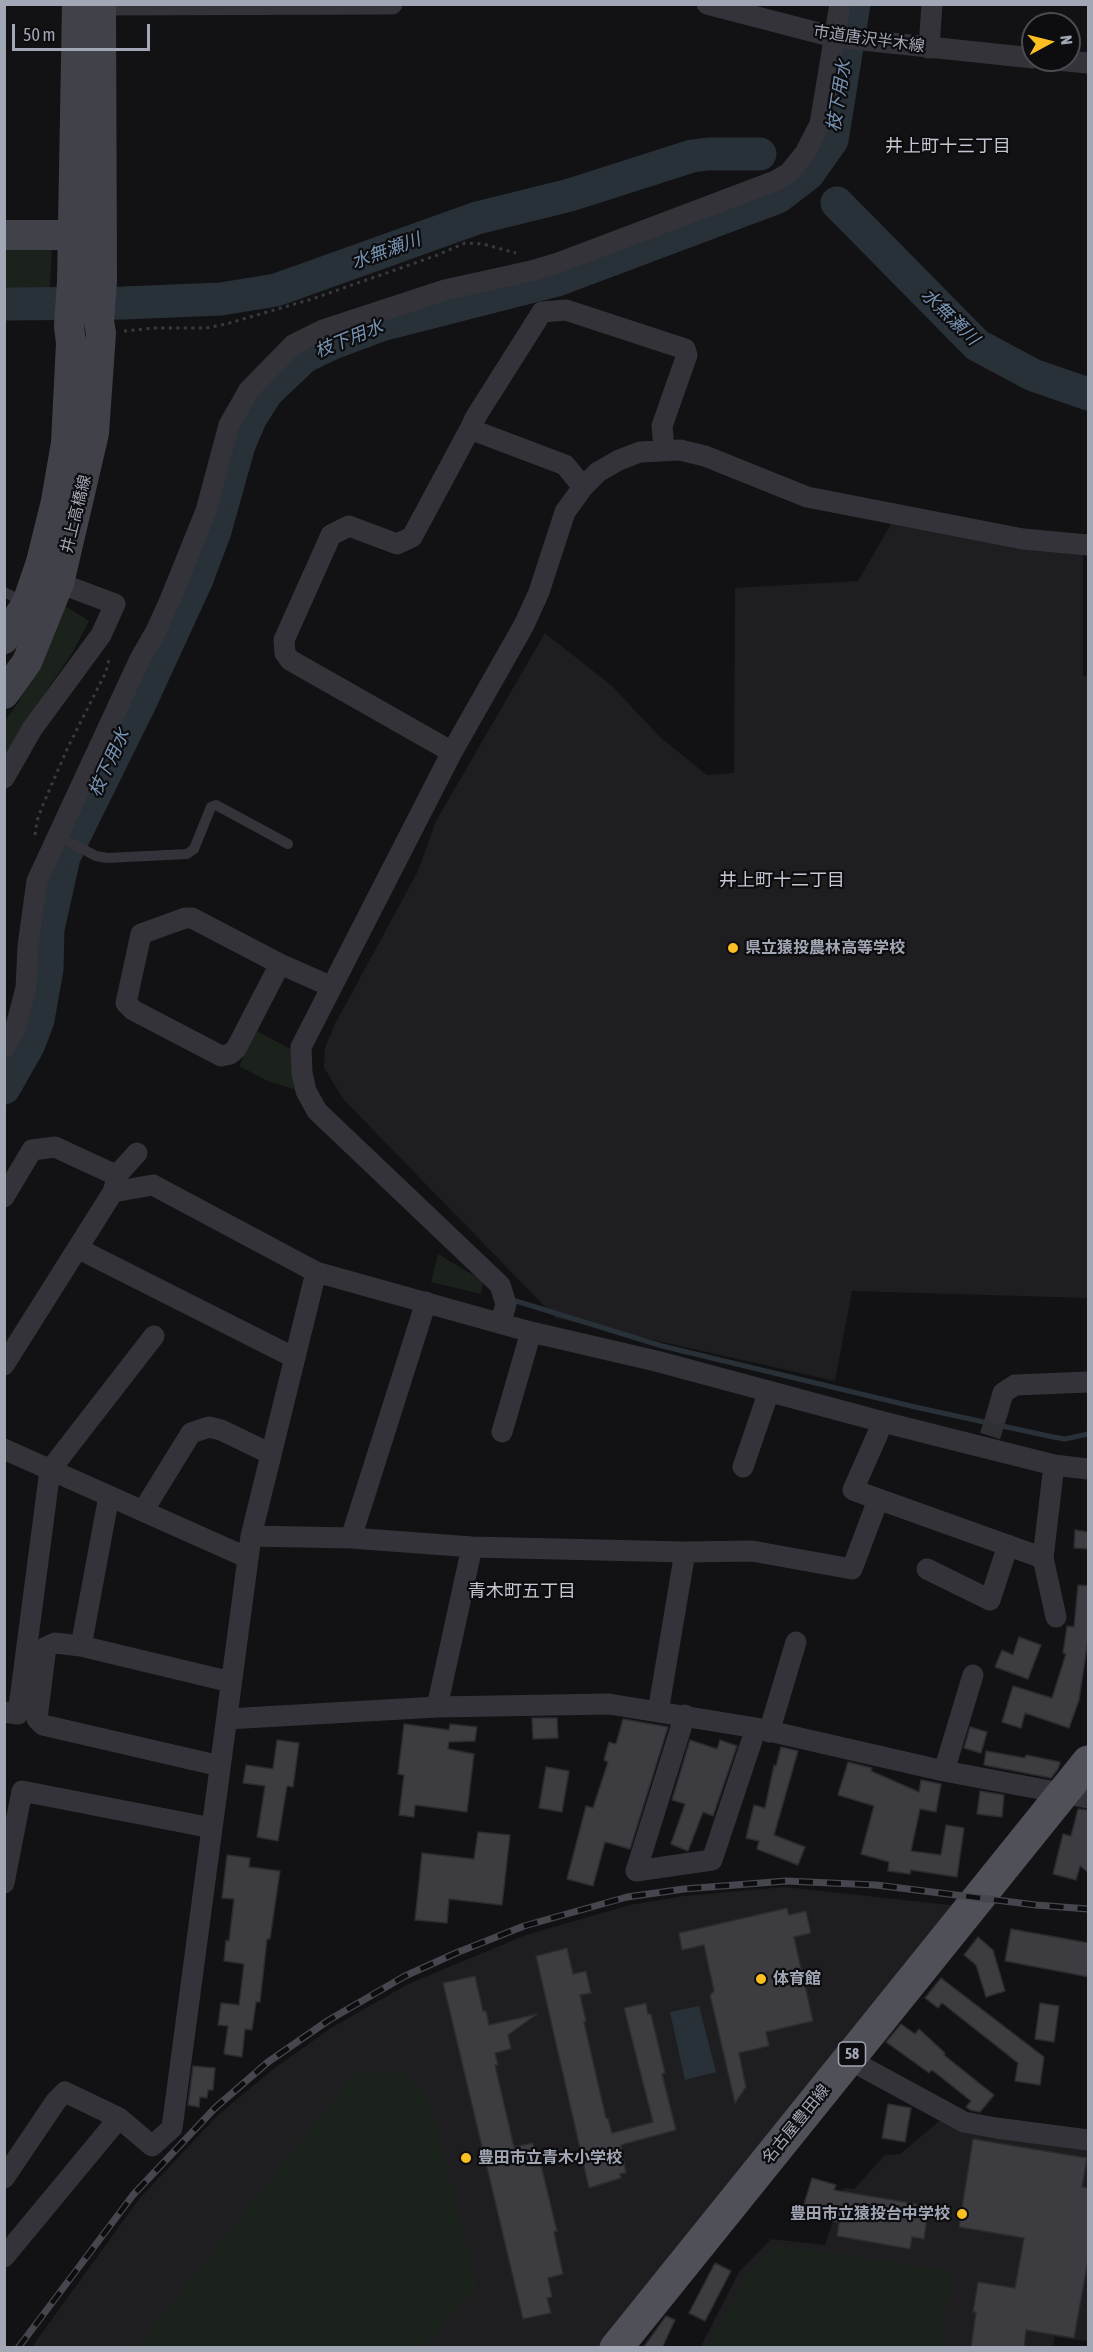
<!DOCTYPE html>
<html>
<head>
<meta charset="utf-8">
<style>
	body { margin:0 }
	#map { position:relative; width:1093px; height:2352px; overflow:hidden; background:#121214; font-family:"Asap Condensed",sans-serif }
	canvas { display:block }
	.frame { position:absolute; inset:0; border:6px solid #a2a7b5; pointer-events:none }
	.north { position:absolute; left:1021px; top:12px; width:60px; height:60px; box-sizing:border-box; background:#0d0d0f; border:2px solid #494b51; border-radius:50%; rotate:83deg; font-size:16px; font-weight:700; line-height:24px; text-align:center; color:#a2a7b5 }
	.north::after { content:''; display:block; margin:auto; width:21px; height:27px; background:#fbbf22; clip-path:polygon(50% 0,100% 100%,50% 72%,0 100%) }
	.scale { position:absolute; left:12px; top:24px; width:138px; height:27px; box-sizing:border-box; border:3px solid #a2a7b5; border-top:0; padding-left:8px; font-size:18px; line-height:21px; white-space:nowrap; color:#a2a7b5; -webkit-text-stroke:4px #0d0d0f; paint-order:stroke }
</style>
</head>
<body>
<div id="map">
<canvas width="1093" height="2352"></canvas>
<div class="frame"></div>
<div class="north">N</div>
<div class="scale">50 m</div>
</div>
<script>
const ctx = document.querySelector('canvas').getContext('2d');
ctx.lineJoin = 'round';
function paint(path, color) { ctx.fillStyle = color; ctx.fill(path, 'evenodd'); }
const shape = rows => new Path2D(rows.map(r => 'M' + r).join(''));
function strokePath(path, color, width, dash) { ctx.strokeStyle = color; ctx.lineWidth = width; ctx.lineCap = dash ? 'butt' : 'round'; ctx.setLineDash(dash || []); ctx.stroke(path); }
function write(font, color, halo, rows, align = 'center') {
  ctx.font = font + ' "Asap Condensed","Noto Sans JP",sans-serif'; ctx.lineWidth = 4.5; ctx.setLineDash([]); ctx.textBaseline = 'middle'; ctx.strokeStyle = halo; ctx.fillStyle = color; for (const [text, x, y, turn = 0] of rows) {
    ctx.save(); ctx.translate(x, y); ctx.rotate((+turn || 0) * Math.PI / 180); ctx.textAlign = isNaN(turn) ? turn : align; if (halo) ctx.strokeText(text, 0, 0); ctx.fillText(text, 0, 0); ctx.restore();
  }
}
paint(shape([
	[895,517,1083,553,1083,676,1088,677,1088,1298,852,1291,835,1381,556,1318,344,1100,324,1068,325,1047,335,1024,418,871,436,821,545,633,612,686,661,738,707,775,734,773,735,588,858,581],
	[785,1887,959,1906,602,2347,31,2348,139,2199,218,2115,272,2070,331,2028,408,1984,526,1935,630,1905,684,1896],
	[944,2117,1088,2146,1088,2341,1055,2337,1052,2348,700,2348,739,2272,771,2239,825,2245,844,2188,854,2189,885,2155,900,2154]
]), '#1e1e21');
paint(shape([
	[5,246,52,246,50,288,5,288],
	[65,606,89,621,74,650,17,735,5,761,5,721,18,703],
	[257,1031,294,1051,296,1090,268,1081,239,1066],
	[438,1254,483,1281,481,1294,431,1282],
	[356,2072,405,2074,430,2103,477,2288,422,2347,138,2347],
	[779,2245,952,2272,940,2347,708,2347,748,2273]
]), '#1a221b');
paint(shape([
	[699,2006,716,2072,685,2080,670,2012]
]), '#283038');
strokePath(shape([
	[516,1301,662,1346,915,1407,1053,1437,1065,1439,1088,1434]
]), '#283038', 5);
strokePath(shape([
	[837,203,977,345,1033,375,1088,394],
	[4,304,124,303,221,299,276,290,477,218,570,195,692,156,708,154,760,154],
	[4,1088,29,1044,38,1020,47,969,48,929,64,857,140,703,197,579,215,531,239,445,251,417,267,392,304,357,333,343,381,325,557,280,778,197,808,174,832,140,854,4]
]), '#283038', 33);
const building = shape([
	[1075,1530,1089,1532,1089,1549,1074,1548,1075,1530],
	[1078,1585,1089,1586,1089,1633,1079,1700,1069,1728,1025,1713,1021,1728,1002,1722,1013,1686,1052,1698,1066,1654,1063,1653,1067,1626,1074,1627,1078,1585],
	[1019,1637,1041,1645,1028,1679,995,1667,1002,1650,1013,1655,1019,1637],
	[532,1718,557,1718,558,1738,533,1739,532,1718],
	[623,1719,668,1727,630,1849,605,1842,593,1886,567,1879,586,1806,593,1808,608,1762,604,1760,609,1742,616,1744,623,1719],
	[404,1724,449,1730,450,1724,477,1727,475,1741,449,1742,448,1749,474,1754,467,1812,415,1805,414,1817,399,1815,404,1775,398,1774,404,1724],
	[970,1727,987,1732,981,1753,964,1748,970,1727],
	[277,1740,299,1743,293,1787,287,1786,278,1841,257,1837,265,1786,243,1783,246,1765,273,1769,277,1740],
	[690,1740,717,1749,720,1740,737,1746,713,1816,703,1812,688,1851,671,1844,685,1804,672,1800,690,1740],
	[781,1747,798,1751,774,1835,805,1847,798,1865,757,1849,759,1841,746,1838,754,1805,765,1808,774,1765,776,1766,781,1747],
	[986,1751,1025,1758,1026,1755,1060,1762,1058,1769,1051,1778,984,1765,986,1751],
	[848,1762,872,1768,871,1771,919,1792,921,1780,941,1784,936,1812,920,1809,911,1851,941,1855,946,1825,964,1828,957,1877,911,1870,910,1874,888,1871,889,1862,861,1854,874,1806,838,1795,848,1762],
	[546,1767,569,1771,562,1812,539,1808,546,1767],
	[980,1791,1004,1795,1002,1817,977,1814,980,1791],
	[1078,1809,1089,1810,1089,1873,1080,1866,1076,1880,1053,1874,1063,1834,1071,1836,1078,1809],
	[478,1832,510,1835,502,1905,449,1899,447,1923,415,1920,422,1853,474,1859,478,1832],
	[227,1855,250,1858,249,1867,280,1871,270,1939,267,1939,260,2002,256,2002,252,2030,245,2029,242,2057,224,2054,228,2026,218,2025,221,2003,239,2005,244,1964,224,1961,226,1940,229,1941,234,1899,222,1898,227,1855],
	[787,1908,789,1915,806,1911,811,1933,794,1937,813,2021,766,2032,769,2046,739,2053,746,2087,735,2103,710,1995,714,1991,704,1945,682,1950,679,1933,787,1908],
	[1011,1929,1089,1943,1089,1977,1005,1961,1011,1929],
	[978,1937,993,1950,1005,1991,986,1997,976,1965,964,1955,978,1937],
	[567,1948,573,1974,586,1971,591,1993,580,1995,586,2021,584,2022,606,2118,608,2118,612,2133,653,2122,624,2008,646,2003,648,2014,651,2014,665,2073,662,2074,676,2130,621,2145,626,2173,620,2174,621,2178,589,2188,536,1956,567,1948],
	[475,1976,483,2011,486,2011,489,2025,537,2014,508,2035,511,2049,495,2053,498,2065,495,2065,514,2147,533,2143,535,2152,538,2152,557,2231,554,2232,563,2274,548,2278,552,2297,547,2298,551,2313,523,2319,443,1983,475,1976],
	[941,1978,1044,2057,1040,2085,1015,2081,1018,2063,942,2003,938,2008,925,1998,941,1978],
	[1040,2003,1059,2006,1054,2042,1035,2039,1040,2003],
	[901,2024,915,2034,919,2029,945,2053,944,2055,994,2095,980,2112,970,2110,966,2107,971,2101,932,2070,929,2073,886,2042,901,2024],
	[193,2066,215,2068,213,2090,208,2090,207,2098,200,2097,199,2107,188,2105,193,2066],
	[888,2104,911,2108,905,2142,882,2138,888,2104],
	[973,2139,1087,2158,1082,2187,1089,2188,1089,2255,1074,2338,1026,2330,1024,2348,971,2348,976,2312,973,2312,978,2282,1015,2288,1024,2238,959,2227,973,2139],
	[812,2178,836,2185,834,2190,917,2204,917,2210,928,2212,924,2239,912,2237,910,2249,837,2236,839,2223,802,2211,812,2178],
	[715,2263,731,2271,705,2321,689,2313,715,2263],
	[666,2316,675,2320,662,2348,643,2348,666,2316]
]);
paint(building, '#3c3c41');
strokePath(building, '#2c2c30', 1.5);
strokePath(shape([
	[990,1436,997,1414]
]), '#2f3034', 21, [21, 10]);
strokePath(shape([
	[124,331,153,328,206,328,226,324,312,299,435,256,465,243,483,244,516,253],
	[35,835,37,821,42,807,68,747,106,672,109,659]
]), '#393a40', 3, [3, 4.5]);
strokePath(shape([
	[4,592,26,603],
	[58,836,96,856,107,858,187,854,194,849,211,807,216,805,288,844]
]), '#333339', 10);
strokePath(shape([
	[707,4,834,37,1033,58],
	[101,5,392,4],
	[929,48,932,4],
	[1056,60,1088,63],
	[470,429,475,418,542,312,566,310,685,349,687,355,662,426,664,449],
	[452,752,290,660,285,653,284,640,331,535,349,526,397,544,412,537,470,429,565,465,583,487],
	[4,778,32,729,101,635,115,604,59,583],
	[280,964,236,1049,230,1054,221,1056,133,1010,126,1003,141,934,185,918,192,918,280,964,330,986],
	[4,1048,15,1030,26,988,28,946,37,881,140,659,156,631,170,600,206,511,229,425,249,390,293,345,323,330,445,290,531,271,558,263,775,181,789,173,805,153,820,124,840,4],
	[118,1174,137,1153],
	[4,1197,32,1150,55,1147,109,1172,118,1174,113,1192],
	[79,1249,295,1358],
	[501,1322,506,1304,500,1285,317,1111,306,1091,302,1073,301,1047,452,752,524,625,539,592,565,512,583,487,598,472,619,460,640,452,680,450,705,456,807,497,1023,539,1088,545],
	[4,1365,113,1192,153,1185,316,1272,531,1332,656,1361,883,1422,1054,1465,1088,1469],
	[997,1414,1003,1393,1015,1385,1088,1382],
	[883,1422,853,1490,1043,1558,1054,1465],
	[502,1432,531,1332],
	[4,1449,248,1558],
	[743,1467,769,1391],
	[143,1511,191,1433,209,1427,221,1430,271,1454],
	[251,1536,351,1538,472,1547,685,1552,752,1551,852,1569,878,1500],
	[351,1538,426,1302],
	[1043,1558,1056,1617],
	[927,1569,990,1600,1008,1545],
	[81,1646,109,1496],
	[437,1707,472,1547],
	[4,1712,18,1714,50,1470,154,1336],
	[658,1712,685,1552],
	[685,1715,636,1871,712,1860,756,1728],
	[227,1719,437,1707,609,1704,756,1728,944,1771,1088,1798],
	[769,1732,796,1642],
	[220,1766,43,1725,37,1719,46,1647,55,1643,81,1646,231,1682],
	[944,1771,973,1675],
	[4,1883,22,1791,212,1828],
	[848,2059,964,2122,996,2128,1088,2140],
	[4,2178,56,2101,65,2092,119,2118,152,2146,172,2128,251,1536,316,1272],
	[4,2257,119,2118]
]), '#333339', 21);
strokePath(shape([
	[4,235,73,235],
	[4,639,27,603,41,562,56,501,66,443,71,343,69,326,72,282,77,4],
	[4,694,27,662,59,583,94,433,101,333,99,322,102,281,101,4]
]), '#414249', 30);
strokePath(shape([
	[616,2348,1088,1762]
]), '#4f5058', 33);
const rail = shape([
	[18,2348,133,2195,215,2108,268,2062,329,2020,405,1976,456,1953,524,1926,627,1897,684,1889,786,1881,876,1885,1036,1905,1088,1909]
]);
strokePath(rail, '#46474e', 7);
strokePath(rail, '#0d0d0f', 4.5, [14]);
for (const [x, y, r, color] of [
	[733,948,6,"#fbbf22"],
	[761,1979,6,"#fbbf22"],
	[466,2158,6,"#fbbf22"],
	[962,2214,6,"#fbbf22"]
]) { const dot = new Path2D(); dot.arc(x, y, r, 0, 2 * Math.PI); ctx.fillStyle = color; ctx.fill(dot); strokePath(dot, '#0d0d0f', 2); }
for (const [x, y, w] of [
	[852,2054,27]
]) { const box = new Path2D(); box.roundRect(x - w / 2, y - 12, w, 24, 4.5); ctx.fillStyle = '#0d0d0f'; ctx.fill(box); strokePath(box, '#a2a7b5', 1.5); }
write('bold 15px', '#a2a7b5', null, [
	["58",852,2054]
]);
write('16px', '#a2a7b5', '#0d0d0f', [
	["市道唐沢半木線",869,39,8],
	["井上高橋線",76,514,-76],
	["名古屋豊田線",796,2124,-51]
]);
write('bold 16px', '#a2a7b5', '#0d0d0f', [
	["県立猿投農林高等学校",745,948],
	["体育館",773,1979],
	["豊田市立青木小学校",478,2158],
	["豊田市立猿投台中学校",950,2214,"right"]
], 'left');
write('italic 18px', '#7793b3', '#0d0d0f', [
	["枝下用水",839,96,-81],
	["水無瀬川",386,251,-20],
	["水無瀬川",950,317,44],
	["枝下用水",349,339,-22],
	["枝下用水",109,763,-65]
]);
write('18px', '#c4c6d1', '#0d0d0f', [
	["井上町十三丁目",948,146],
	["井上町十二丁目",782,880],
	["青木町五丁目",522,1591]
]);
</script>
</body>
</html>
